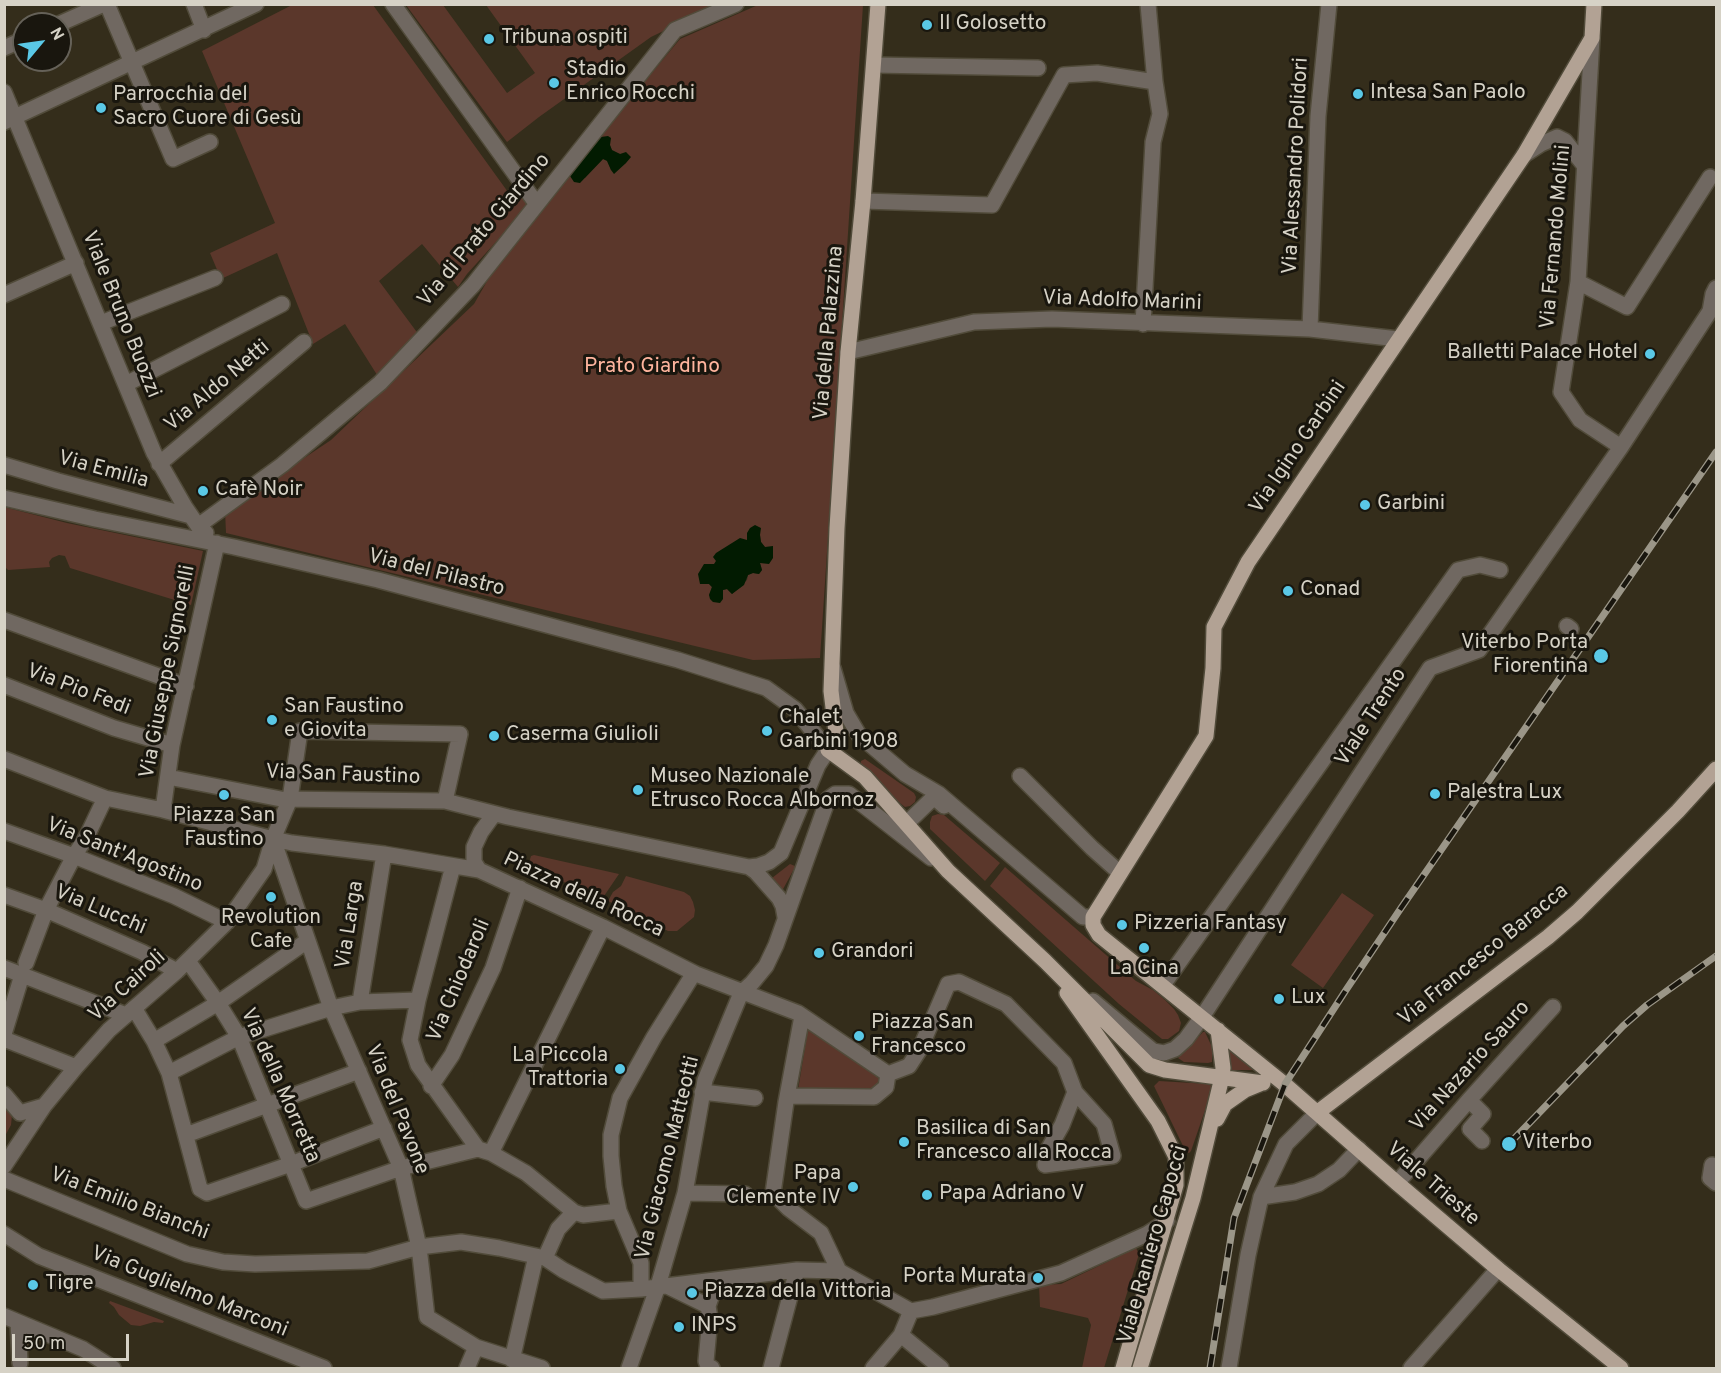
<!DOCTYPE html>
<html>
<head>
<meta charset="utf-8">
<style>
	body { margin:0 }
	#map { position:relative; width:1721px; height:1373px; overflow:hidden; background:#342d1b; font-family:Overpass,sans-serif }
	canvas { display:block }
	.frame { position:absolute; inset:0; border:6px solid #d6d2c6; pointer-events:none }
	.north { position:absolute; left:12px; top:12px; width:60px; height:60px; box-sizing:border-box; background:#19160e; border:2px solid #656158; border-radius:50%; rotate:61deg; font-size:16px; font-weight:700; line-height:24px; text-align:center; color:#d6d2c6 }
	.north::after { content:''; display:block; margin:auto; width:21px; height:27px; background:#5ac8e6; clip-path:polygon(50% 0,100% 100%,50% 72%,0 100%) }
	.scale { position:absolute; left:12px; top:1334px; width:117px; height:27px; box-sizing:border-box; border:3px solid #d6d2c6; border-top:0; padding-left:8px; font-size:18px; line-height:21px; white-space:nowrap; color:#d6d2c6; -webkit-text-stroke:4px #19160e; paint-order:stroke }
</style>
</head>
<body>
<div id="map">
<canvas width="1721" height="1373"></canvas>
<div class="frame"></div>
<div class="north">N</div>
<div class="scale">50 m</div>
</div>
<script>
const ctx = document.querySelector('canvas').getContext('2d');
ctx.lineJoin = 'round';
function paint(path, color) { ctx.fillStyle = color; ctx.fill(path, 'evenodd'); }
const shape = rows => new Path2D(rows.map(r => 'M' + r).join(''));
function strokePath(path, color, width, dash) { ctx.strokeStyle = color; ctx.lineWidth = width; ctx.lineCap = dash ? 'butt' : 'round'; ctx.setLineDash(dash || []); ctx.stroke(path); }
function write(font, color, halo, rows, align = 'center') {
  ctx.font = font + ' Overpass,sans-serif'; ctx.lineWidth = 6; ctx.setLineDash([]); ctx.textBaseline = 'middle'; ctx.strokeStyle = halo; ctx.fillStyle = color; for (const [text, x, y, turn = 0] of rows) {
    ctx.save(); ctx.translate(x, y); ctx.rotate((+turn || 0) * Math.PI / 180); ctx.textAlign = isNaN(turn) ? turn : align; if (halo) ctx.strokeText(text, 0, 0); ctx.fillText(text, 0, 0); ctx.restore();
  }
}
paint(shape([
	[292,5,373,5,513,199,520,194,527,204,523,212,467,274,458,287,422,244,379,281,419,335,379,378,345,324,313,344,277,253,221,279,210,253,275,223,202,51],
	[406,5,443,5,507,93,535,73,486,5,717,5,651,37,539,117,507,142],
	[758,5,863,5,820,658,753,660,226,533,225,511,331,440,474,304,506,248,680,39],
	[601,137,610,145,612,151,620,154,626,163,611,170,607,160,603,159,585,178,572,171],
	[760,535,761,542,765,547,773,547,760,563,762,570,759,574,753,573,748,575,747,580,732,594,727,589,723,590,723,599,709,595,712,587,709,584,716,561,747,540],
	[4,507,67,523,203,551,191,605,70,568,65,556,59,555,52,558,49,562,50,567,8,570,5,567],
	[865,759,914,793,916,797,915,802,910,806,905,807,891,796,861,764,861,761],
	[938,814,944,815,1000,863,985,881,930,829,930,822,932,816],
	[534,855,619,874,602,899,528,866,531,856],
	[790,864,795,866,794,869,782,891,773,882,772,878],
	[1005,867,1136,981,1153,990,1165,1000,1174,1009,1178,1015,1181,1023,1179,1031,1168,1039,1162,1039,1157,1035,1119,1004,990,886],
	[626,876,684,892,690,896,693,902,695,910,694,917,677,931,668,931,608,901,613,892,621,886],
	[1342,893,1374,915,1323,988,1291,965],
	[808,1029,879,1078,880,1084,871,1090,798,1090],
	[1203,1032,1205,1032,1212,1047,1212,1062,1208,1063,1184,1062,1178,1058],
	[1228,1046,1255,1070,1230,1070],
	[1159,1081,1209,1084,1213,1087,1191,1151,1189,1153,1186,1152,1154,1086],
	[5,1102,12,1115,11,1125,5,1136],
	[1136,1248,1139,1254,1104,1368,1082,1368,1091,1325,1088,1318,1040,1307,1039,1285,1061,1284],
	[110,1301,164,1321,163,1323,154,1322,140,1326,131,1325,119,1315,114,1307,109,1303]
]), '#5b372b');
paint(shape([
	[608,136,611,138,610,145,612,150,620,154,626,152,631,157,626,163,614,174,611,170,607,161,603,159,580,183,574,182,570,176,572,171,597,141,601,137],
	[755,525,761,528,760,535,761,542,765,547,773,546,773,558,769,564,760,563,762,570,759,574,753,573,748,575,744,585,732,594,727,589,723,590,723,599,720,603,713,602,710,599,709,595,712,587,709,584,700,584,698,574,704,564,714,564,716,561,713,557,716,553,740,538,747,540,747,533,750,528]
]), '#021b01');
const minor = shape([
	[107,4,173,159,210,142],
	[194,4,204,30],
	[393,4,536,203],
	[1148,4,1155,82],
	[59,24,104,4],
	[1592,38,1578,282,1561,392,1580,420,1621,447],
	[4,48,24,39],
	[874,65,1038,68],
	[4,92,154,453,185,507,198,526,206,533],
	[4,122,256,4],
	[1524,155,1541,144,1557,137,1565,141,1584,165],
	[863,201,992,205,1064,75,1097,73,1155,82,1160,114,1153,142,1143,324],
	[1578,282,1627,307,1710,177],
	[4,295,76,263],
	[101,323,215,278],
	[1310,329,1318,116,1329,4],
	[848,352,974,322,1052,319,1310,329,1398,339],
	[126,384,282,304],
	[159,464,304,342],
	[4,465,58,481,191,516],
	[4,498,95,519,234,547,378,580,678,660,766,688,795,709,828,750,818,765,781,853,769,862,758,866,749,867,508,817,445,801,281,799,168,777],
	[198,526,282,465,380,383,473,285,675,30,736,4],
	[4,620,186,686],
	[1567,626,1571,629],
	[833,668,846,713,859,735,905,774,939,794,1083,917,1093,917],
	[4,685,114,728,172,745],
	[4,759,105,798,163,810,273,839,292,843,384,854,479,870,603,927,696,974,798,1013,888,1074,886,1087,874,1097,788,1096],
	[1020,776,1092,848,1120,873],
	[163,810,172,745,217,543],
	[907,823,934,797,944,806],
	[4,831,74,856,174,896,227,922],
	[273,839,331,1008,401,1168,419,1247,427,1317,476,1347,542,1368],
	[453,866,418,1000,410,1040,418,1065,478,1149,491,1153,526,1173,574,1212,583,1215,619,1211],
	[749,867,756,872,779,898,783,906,785,917],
	[479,870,474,862,474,847,481,832,494,814],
	[4,895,46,910,142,952,177,971],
	[188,961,218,1003,239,1037,306,1201,401,1168,478,1149],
	[26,963,46,910,74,856,87,836,105,798],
	[4,968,126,1015],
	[694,973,654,1037,620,1098,611,1135,611,1156,614,1186,619,1211,641,1263,641,1289,797,1270,839,1271,911,1311,933,1307,1061,1273,1147,1234,1167,1221],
	[1163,985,1458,570,1480,565,1500,570],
	[1093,1001,1153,1051,1164,1053,1175,1049,1186,1039,1202,1017,1430,668,1479,650,1621,447,1710,311,1713,294,1716,288],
	[360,1002,384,854],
	[134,1008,154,1041,169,1073,200,1189,207,1193,291,1164,384,1128],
	[802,1016,786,1102,773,1193,788,1208,821,1233,839,1271],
	[4,1034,22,975],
	[4,1039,76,1067],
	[154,1041,218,1003,307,941],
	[169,1073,239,1037,331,1008,360,1002,418,1000],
	[888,1074,909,1066,920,1049,948,984,959,982,1006,1004,1064,1063,1075,1092,1062,1125,1049,1148,1045,1165,1113,1156,1104,1124,1075,1092],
	[431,1086,452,1055,493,968,520,888],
	[702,1092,755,1098],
	[4,1094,20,1113,44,1106],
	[1469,1100,1483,1114,1470,1129,1482,1141],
	[186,1135,359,1071],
	[491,1153,603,927],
	[1712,1165,1710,1178,1716,1183],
	[4,1166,44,1106,76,1067,109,1030,177,971,227,922,264,869,273,839,290,799,300,731,460,734,445,801],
	[4,1179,187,1254,223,1262,255,1264,368,1261,419,1247,461,1242,499,1248,545,1258,563,1270,603,1291,641,1289],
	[1397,1183,1469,1100,1553,1007],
	[685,1193,745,1194],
	[1261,1197,1295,1192,1318,1184,1339,1170,1359,1149],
	[4,1234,39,1256,324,1368],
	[545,1258,558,1229,574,1212],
	[667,1286,708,1306],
	[4,1316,83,1349,113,1368],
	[18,1323,20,1363],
	[901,1335,941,1368],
	[512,1360,536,1256],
	[467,1368,476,1347],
	[629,1368,658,1286,685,1193,705,1080,741,993,752,983,766,966,776,945,828,799,835,794,849,794,931,858],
	[712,1368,708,1366,706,1361,710,1318,708,1306,717,1280],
	[771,1368,797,1270],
	[873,1368,901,1335,911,1311],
	[1229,1368,1248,1255,1261,1197,1286,1144,1318,1112],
	[1411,1368,1498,1269]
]);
const major = shape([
	[878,4,863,201,848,352,837,528,831,691,837,740,828,750,865,777,948,871,1045,961,1149,1065,1165,1070,1263,1083],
	[1594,4,1592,38,1524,155,1248,562,1214,627,1213,668,1206,736,1093,917,1093,925,1099,935,1283,1083,1397,1183,1498,1269,1621,1368],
	[1067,993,1158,1121,1176,1157,1176,1185,1123,1368],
	[1318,1112,1548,937,1577,912,1678,811,1716,769],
	[1217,1119,1225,1104,1245,1090,1262,1083],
	[1140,1368,1193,1198,1222,1077,1223,1068,1218,1030]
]);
strokePath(minor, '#514b3a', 18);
strokePath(major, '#514b3a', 18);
strokePath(minor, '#706861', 15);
strokePath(major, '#b2a294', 15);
const rail = shape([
	[1509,1144,1623,1026,1647,1005,1716,956],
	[1210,1368,1234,1218,1285,1084,1346,990,1401,908,1716,452]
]);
strokePath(rail, '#9b9688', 7);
strokePath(rail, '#19160e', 4.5, [14]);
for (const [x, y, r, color] of [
	[927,25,6,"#5ac8e6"],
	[489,39,6,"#5ac8e6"],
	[554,83,6,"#5ac8e6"],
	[1358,94,6,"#5ac8e6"],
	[101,108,6,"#5ac8e6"],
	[1650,354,6,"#5ac8e6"],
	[203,491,6,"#5ac8e6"],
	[1365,505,6,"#5ac8e6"],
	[1288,591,6,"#5ac8e6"],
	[1601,656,8,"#5ac8e6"],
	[272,720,6,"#5ac8e6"],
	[767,731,6,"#5ac8e6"],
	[494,736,6,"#5ac8e6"],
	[638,790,6,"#5ac8e6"],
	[1435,794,6,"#5ac8e6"],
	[224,795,6,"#5ac8e6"],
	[271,897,6,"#5ac8e6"],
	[1122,925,6,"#5ac8e6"],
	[1144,948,6,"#5ac8e6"],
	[819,953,6,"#5ac8e6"],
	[1279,999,6,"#5ac8e6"],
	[859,1036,6,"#5ac8e6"],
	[620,1069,6,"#5ac8e6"],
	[904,1142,6,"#5ac8e6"],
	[1509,1144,8,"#5ac8e6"],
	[853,1187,6,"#5ac8e6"],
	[927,1195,6,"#5ac8e6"],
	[1038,1278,6,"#5ac8e6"],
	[33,1285,6,"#5ac8e6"],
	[692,1293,6,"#5ac8e6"],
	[679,1327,6,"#5ac8e6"]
]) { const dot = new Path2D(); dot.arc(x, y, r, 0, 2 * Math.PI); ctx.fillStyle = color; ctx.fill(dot); strokePath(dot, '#19160e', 2); }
write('21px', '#d6d2c6', '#19160e', [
	["Il Golosetto",939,25],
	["Tribuna ospiti",501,39],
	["Stadio",566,71],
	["Enrico Rocchi",566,95],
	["Intesa San Paolo",1370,94],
	["Parrocchia del",113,96],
	["Sacro Cuore di Gesù",113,120],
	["Balletti Palace Hotel",1638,354,"right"],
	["Cafè Noir",215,491],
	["Garbini",1377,505],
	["Conad",1300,591],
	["Viterbo Porta",1588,644,"right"],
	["Fiorentina",1588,668,"right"],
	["San Faustino",284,708],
	["e Giovita",284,732],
	["Chalet",779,719],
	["Garbini 1908",779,743],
	["Caserma Giulioli",506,736],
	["Museo Nazionale",650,778],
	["Etrusco Rocca Albornoz",650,802],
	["Palestra Lux",1447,794],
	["Piazza San",224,817,"center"],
	["Faustino",224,841,"center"],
	["Revolution",271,919,"center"],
	["Cafe",271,943,"center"],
	["Pizzeria Fantasy",1134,925],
	["Grandori",831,953],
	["La Cina",1144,970,"center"],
	["Lux",1291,999],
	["Piazza San",871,1024],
	["Francesco",871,1048],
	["La Piccola",608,1057,"right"],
	["Trattoria",608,1081,"right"],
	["Basilica di San",916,1130],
	["Francesco alla Rocca",916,1154],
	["Viterbo",1522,1144],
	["Papa",841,1175,"right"],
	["Clemente IV",841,1199,"right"],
	["Papa Adriano V",939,1195],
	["Porta Murata",1026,1278,"right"],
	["Tigre",45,1285],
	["Piazza della Vittoria",704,1293],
	["INPS",691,1327]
], 'left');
write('21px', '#d6d2c6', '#19160e', [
	["Via Alessandro Polidori",1297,166,-87],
	["Via di Prato Giardino",485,231,-50],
	["Via Fernando Molini",1557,237,-85],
	["Via Adolfo Marini",1122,302,2],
	["Viale Bruno Buozzi",120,315,68],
	["Via della Palazzina",830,333,-85],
	["Via Aldo Netti",218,387,-40],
	["Via Igino Garbini",1299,448,-56],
	["Via Emilia",103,471,15],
	["Via del Pilastro",436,574,14],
	["Via Giuseppe Signorelli",169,672,-79],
	["Via Pio Fedi",78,691,21],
	["Viale Trento",1372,718,-57],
	["Via San Faustino",343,776,2],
	["Via Sant'Agostino",124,856,22],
	["Piazza della Rocca",583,896,25],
	["Via Lucchi",100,911,23],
	["Via Larga",351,925,-81],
	["Via Francesco Baracca",1484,956,-39],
	["Via Chiodaroli",460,981,-67],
	["Via Cairoli",128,987,-42],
	["Via Nazario Sauro",1471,1067,-48],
	["Via della Morretta",279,1086,66],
	["Via del Pavone",396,1110,68],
	["Via Giacomo Matteotti",669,1158,-76],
	["Viale Trieste",1432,1185,41],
	["Via Emilio Bianchi",129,1205,21],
	["Viale Raniero Capocci",1154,1245,-74],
	["Via Guglielmo Marconi",189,1293,22]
]);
write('21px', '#feb49d', '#19160e', [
	["Prato Giardino",652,368]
]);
</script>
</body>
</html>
